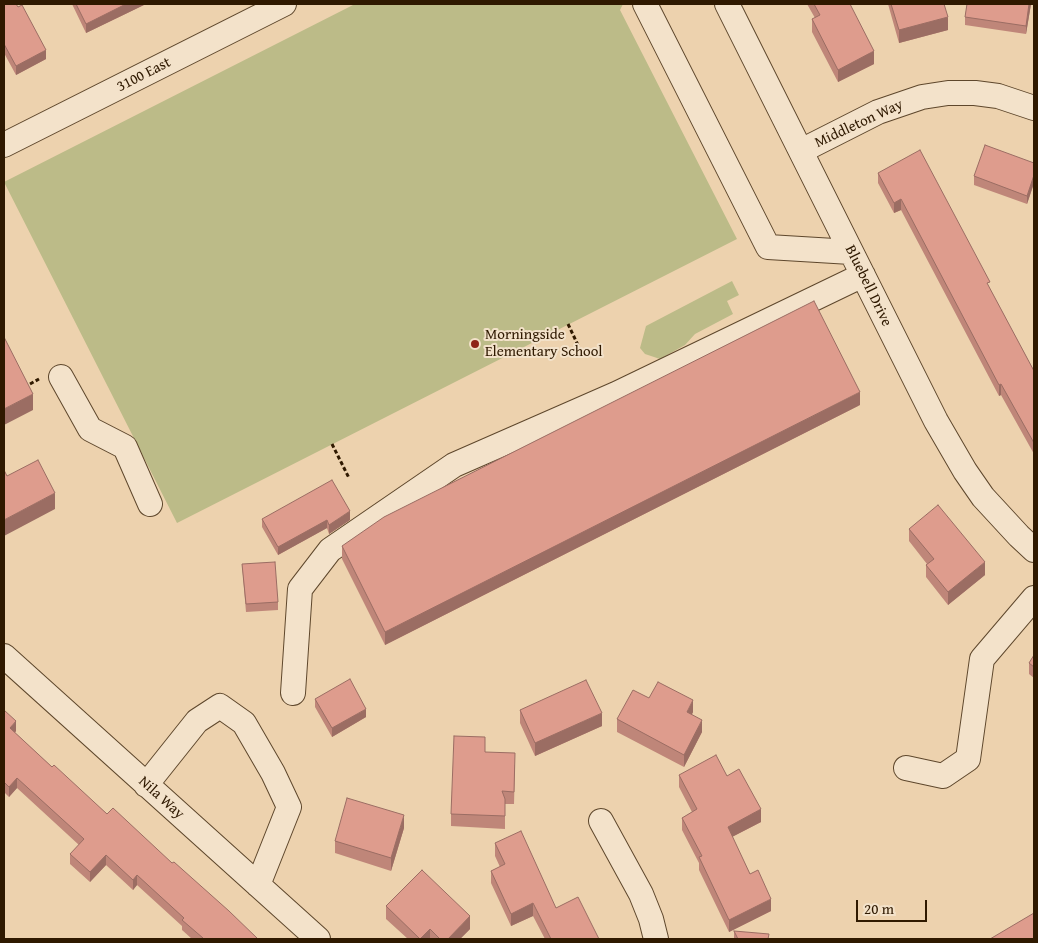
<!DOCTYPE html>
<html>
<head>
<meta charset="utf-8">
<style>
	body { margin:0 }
	#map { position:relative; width:1038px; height:943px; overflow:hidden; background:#edd2ae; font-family:"Gentium Book Plus",serif }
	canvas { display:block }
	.frame { position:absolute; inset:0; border:5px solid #2f1900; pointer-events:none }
	.scale { position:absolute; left:856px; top:900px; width:71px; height:22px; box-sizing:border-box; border:2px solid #2f1900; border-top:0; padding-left:6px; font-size:15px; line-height:18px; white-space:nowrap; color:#2f1900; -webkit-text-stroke:4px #f3e2ca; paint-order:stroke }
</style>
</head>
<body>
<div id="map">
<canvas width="1038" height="943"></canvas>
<div class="frame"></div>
<div class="scale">20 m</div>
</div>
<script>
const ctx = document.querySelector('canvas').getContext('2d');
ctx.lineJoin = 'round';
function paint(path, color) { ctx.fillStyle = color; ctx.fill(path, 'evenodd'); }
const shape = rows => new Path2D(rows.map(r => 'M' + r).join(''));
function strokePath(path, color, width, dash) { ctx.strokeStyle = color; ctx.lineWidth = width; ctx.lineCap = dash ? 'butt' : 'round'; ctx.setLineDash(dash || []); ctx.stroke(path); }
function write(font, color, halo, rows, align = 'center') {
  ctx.font = font + ' "Gentium Book Plus",serif'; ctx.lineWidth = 4; ctx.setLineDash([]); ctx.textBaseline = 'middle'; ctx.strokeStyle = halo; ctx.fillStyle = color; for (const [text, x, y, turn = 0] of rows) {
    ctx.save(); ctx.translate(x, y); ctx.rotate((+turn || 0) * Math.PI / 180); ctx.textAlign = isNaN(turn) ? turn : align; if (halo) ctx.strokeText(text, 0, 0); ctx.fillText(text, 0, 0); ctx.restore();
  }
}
paint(shape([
	[355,4,623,4,620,10,737,239,177,523,4,182],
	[732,281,739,295,727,301,733,314,695,334,685,345,660,359,645,354,640,348,646,326]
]), '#bcbb88');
const minor = shape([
	[645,4,768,247,851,252],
	[727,4,936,421,965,471,983,497,1019,536,1034,550],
	[4,145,284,4],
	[801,151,878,112,922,97,948,93,975,93,998,96,1034,108],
	[61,377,90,429,125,447,150,504],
	[4,656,318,939],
	[293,693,300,589,330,550,454,465,616,394,863,275],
	[906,768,943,776,968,759,982,659,1034,598],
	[146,785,197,721,220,706,244,723,273,773,289,807,258,885],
	[601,821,641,894,651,919,656,939]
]);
strokePath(minor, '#5e472c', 26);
strokePath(shape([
	[568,324,584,358],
	[30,384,39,379],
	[332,444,349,478]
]), '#2f1900', 3, [4, 2.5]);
strokePath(minor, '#f3e2ca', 24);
paint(shape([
	[4,4,46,59,16,75,4,53],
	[72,4,146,4,86,33],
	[807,4,850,4,874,64,838,82,812,32,812,19,815,18],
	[888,4,944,4,948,30,899,43],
	[967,4,1031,4,1026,34,965,25,965,17],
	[1034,163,1034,183,1027,204,974,185,974,176],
	[878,173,990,289,1034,371,1034,454,1001,395,999,396,901,210,894,213,878,183],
	[860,405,385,645,342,559,342,546],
	[262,519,350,520,329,534,327,528,278,555,262,527],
	[909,529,985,575,948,605,926,577,926,565,927,564,909,541],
	[242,564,278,602,278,610,246,612],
	[1034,655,1034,678,1029,674,1029,663],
	[649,698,693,712,692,714,702,732,684,767,617,732,617,719],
	[315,699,366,717,332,737,315,707],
	[4,710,16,731,15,733,52,767,107,814,172,863,258,939,192,939,182,930,182,926,137,885,133,890,106,865,90,882,70,864,70,854,79,845,17,788,9,797,4,792],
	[520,710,602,726,535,756,520,723],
	[485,752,515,765,514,804,505,804,505,829,451,826,451,814],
	[679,775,727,776,761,822,732,837,750,874,771,911,729,932,699,870,699,863,682,830,682,818,692,812,679,787],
	[404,828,391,871,335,853,335,841],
	[495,843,556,908,599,939,545,939,533,916,511,926,491,883,491,871,500,867,495,856],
	[386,906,470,929,460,939,408,939,386,919],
	[734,931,769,939,734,939]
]), '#bf8679');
paint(shape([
	[126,4,146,4,86,33,86,24],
	[1029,4,1031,4,1026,34,1026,26],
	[948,17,948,30,899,43,899,30],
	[46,50,46,59,16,75,16,66],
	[874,51,874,64,838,82,838,70],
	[1034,175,1034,183,1027,204,1027,196],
	[901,199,901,210,894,213,894,203],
	[1001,384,1001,395,999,396,999,385],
	[860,392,860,405,385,645,385,632],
	[33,394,33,410,4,425,4,409],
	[55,493,55,509,4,536,4,520],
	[350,511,350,520,329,534,329,525],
	[327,520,327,528,278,555,278,547],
	[985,562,985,575,948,605,948,592],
	[693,700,693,712,687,724,687,712],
	[366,709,366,717,332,737,332,728],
	[602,713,602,726,535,756,535,743],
	[702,720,702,732,684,767,684,755],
	[16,721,16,731,10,738,10,728],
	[17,778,17,788,9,797,9,787],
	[761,809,761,822,728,839,728,827],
	[404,815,404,828,391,871,391,858],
	[106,855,106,865,90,882,90,872],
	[137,875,137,885,133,890,133,880],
	[771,899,771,911,729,932,729,920],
	[533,903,533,916,511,926,511,914],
	[470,916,470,929,460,939,448,939],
	[430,929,430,939,420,939]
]), '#9b6d63');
const building = shape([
	[4,4,16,4,18,7,22,5,46,50,16,66,4,44,4,4],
	[76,4,126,4,86,24,76,4],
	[814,4,850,4,874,51,838,70,812,19,820,15,814,4],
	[891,4,944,4,948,17,899,30,891,4],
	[967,4,1029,4,1026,26,965,17,967,4],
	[985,145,1034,163,1034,175,1027,196,974,176,985,145],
	[920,150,990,282,987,283,1034,371,1034,443,1001,384,999,385,901,199,894,203,878,173,920,150],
	[814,301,860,392,385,632,342,546,384,517,814,301],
	[4,337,33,394,4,409,4,337],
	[38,460,55,493,4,520,4,470,7,476,38,460],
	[332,480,350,511,329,525,327,520,278,547,262,519,332,480],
	[938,505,985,562,948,592,926,565,934,559,909,529,938,505],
	[275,562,278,602,246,604,242,564,275,562],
	[1034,655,1034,667,1029,663,1034,655],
	[350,679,366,709,332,728,315,699,350,679],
	[586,680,602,713,535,743,520,710,586,680],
	[658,682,693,700,687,712,702,720,684,755,617,719,633,690,649,698,658,682],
	[4,710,16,721,10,728,52,767,54,765,107,814,113,808,172,863,174,862,229,911,258,939,202,939,203,938,182,920,184,918,137,875,133,880,106,855,90,872,70,854,84,839,17,778,9,787,4,782,4,710],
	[454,736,485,737,485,752,515,753,514,792,502,791,505,799,505,816,451,814,454,736],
	[716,755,727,776,739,769,761,809,728,827,750,874,758,870,771,899,729,920,699,857,702,856,682,818,697,809,679,775,716,755],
	[347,798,404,815,391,858,335,841,347,798],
	[521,831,556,908,578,897,599,939,551,939,533,903,511,914,491,871,505,864,495,843,521,831],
	[422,870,470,916,448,939,440,939,430,929,420,939,386,906,422,870],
	[1034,913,1034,939,990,939,1034,913],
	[734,931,769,934,768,939,738,939,734,931]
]);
paint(building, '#de9c8d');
strokePath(building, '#9b6d63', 1);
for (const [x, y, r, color] of [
	[475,344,5,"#8f2418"]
]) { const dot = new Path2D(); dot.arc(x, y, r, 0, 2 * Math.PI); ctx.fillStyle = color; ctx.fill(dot); strokePath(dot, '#f3e2ca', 2); }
write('15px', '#2f1900', '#f3e2ca', [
	["3100 East",144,75,-27],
	["Middleton Way",859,124,-25],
	["Bluebell Drive",868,286,64],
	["Nila Way",161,798,42]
]);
write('15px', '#2f1900', '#f3e2ca', [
	["Morningside",485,335],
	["Elementary School",485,352]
], 'left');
</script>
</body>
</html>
